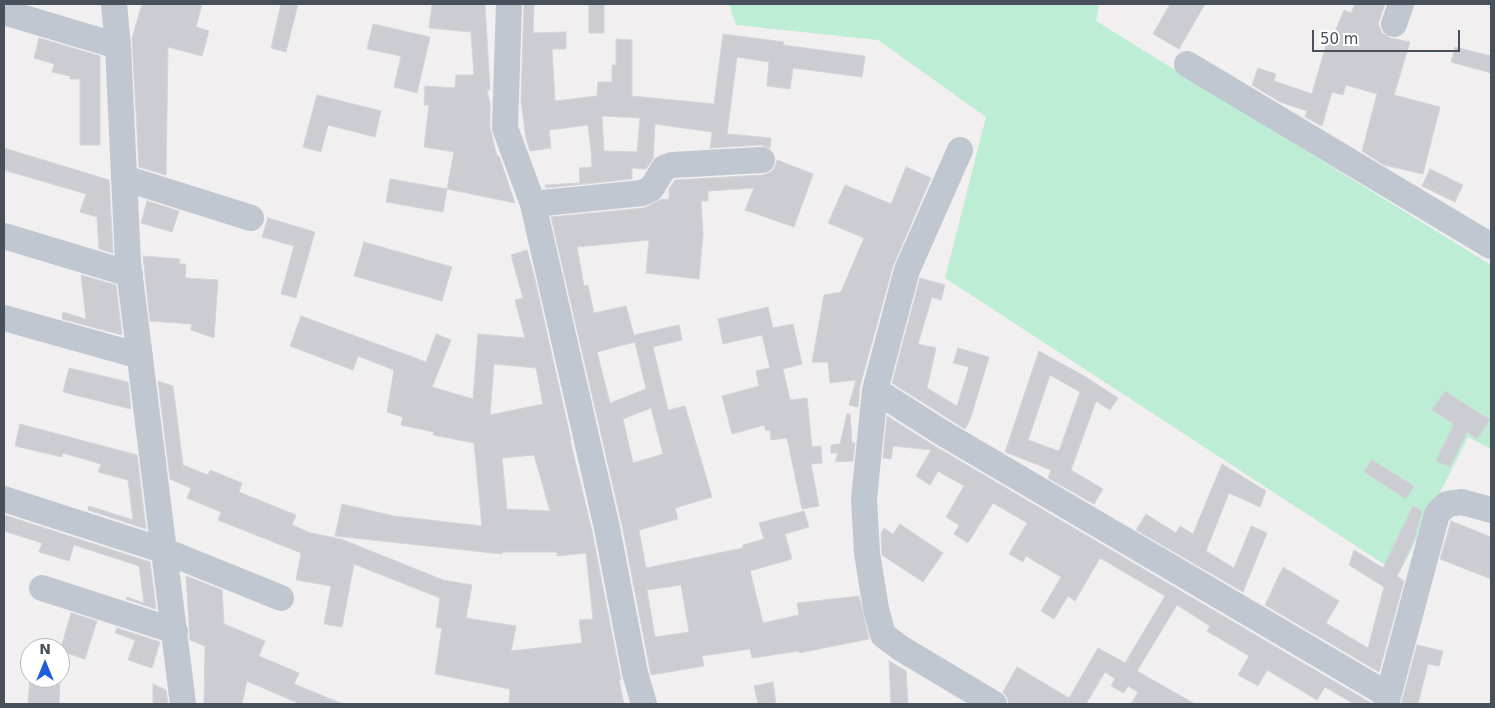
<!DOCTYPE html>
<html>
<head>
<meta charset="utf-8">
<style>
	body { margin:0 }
	#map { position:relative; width:1495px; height:708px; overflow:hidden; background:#f1efef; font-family:"DejaVu Sans",sans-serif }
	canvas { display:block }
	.frame { position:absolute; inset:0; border:5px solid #47505b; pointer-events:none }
	.north { position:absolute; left:20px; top:638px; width:50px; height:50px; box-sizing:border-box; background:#fff; border:1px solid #b5b9bd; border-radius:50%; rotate:0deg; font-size:14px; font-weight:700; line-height:20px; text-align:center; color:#47505b }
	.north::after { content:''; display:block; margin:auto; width:18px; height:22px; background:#1f5ddb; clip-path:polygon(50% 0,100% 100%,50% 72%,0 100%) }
	.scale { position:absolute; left:1312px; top:30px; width:148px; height:22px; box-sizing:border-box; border:2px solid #47505b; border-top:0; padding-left:6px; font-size:15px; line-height:18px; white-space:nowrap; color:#47505b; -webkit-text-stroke:4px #fff; paint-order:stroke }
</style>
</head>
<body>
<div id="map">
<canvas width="1495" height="708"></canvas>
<div class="frame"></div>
<div class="north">N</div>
<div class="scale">50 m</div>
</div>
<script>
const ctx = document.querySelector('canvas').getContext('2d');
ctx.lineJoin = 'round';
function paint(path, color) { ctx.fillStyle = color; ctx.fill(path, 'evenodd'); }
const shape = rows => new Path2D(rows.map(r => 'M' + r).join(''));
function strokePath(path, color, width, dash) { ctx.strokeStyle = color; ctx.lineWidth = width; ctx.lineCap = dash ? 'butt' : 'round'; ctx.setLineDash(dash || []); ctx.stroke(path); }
paint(shape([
	[729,4,1099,4,1096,21,1491,265,1491,449,1468,437,1399,574,945,278,986,117,878,40,736,25]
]), '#beedd5');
const building = shape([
	[142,4,202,4,196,27,209,31,202,56,168,47,166,175,139,167,132,38,142,4],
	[281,4,298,4,286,52,271,48,281,4],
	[432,4,485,4,490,90,487,90,490,104,490,128,497,156,499,156,515,203,447,189,454,152,424,147,429,105,424,105,425,86,455,88,456,75,474,75,471,32,429,28,432,4],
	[524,4,534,4,533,33,566,32,566,49,552,49,555,101,597,96,598,82,612,82,612,65,616,65,616,39,632,40,632,96,714,104,723,34,784,42,783,45,865,56,862,77,793,68,790,89,767,86,769,62,737,57,727,134,771,138,770,148,761,145,710,148,712,132,655,124,653,159,646,169,632,168,632,179,546,188,545,185,580,183,579,168,592,167,591,150,588,125,549,130,551,148,530,151,526,139,521,100,524,4],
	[602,116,640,118,637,152,604,151,602,116],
	[589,4,604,4,604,33,589,33,589,4],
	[1170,4,1205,4,1179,49,1153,34,1170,4],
	[1355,4,1385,4,1378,24,1382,33,1390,38,1410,42,1394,95,1440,107,1423,174,1384,165,1362,151,1377,94,1346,85,1343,95,1332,92,1322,126,1305,117,1307,111,1280,102,1252,85,1258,68,1276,74,1274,81,1312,94,1326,45,1329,46,1344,10,1351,13,1355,4],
	[373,24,430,37,417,93,394,87,401,56,367,49,373,24],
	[39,38,100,56,100,145,80,145,80,79,70,79,70,76,52,72,54,64,34,58,39,38],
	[1455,47,1491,56,1491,73,1451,62,1455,47],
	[317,95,381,111,375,137,328,125,321,152,303,147,317,95],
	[4,148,109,180,113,253,99,249,97,217,80,212,86,194,4,170,4,148],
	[777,160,813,174,794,227,745,210,754,188,708,191,708,201,701,201,703,234,699,279,646,273,649,240,577,247,584,286,588,285,594,313,626,306,634,335,679,325,682,340,653,347,668,410,685,406,712,497,675,508,678,519,639,530,646,568,743,548,743,545,764,539,759,523,804,511,809,527,785,534,792,559,750,571,763,623,799,615,797,603,859,596,869,639,799,653,799,651,752,658,750,649,702,656,704,666,651,675,622,525,551,217,644,208,660,200,669,199,669,189,675,180,763,175,771,172,775,167,777,160],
	[635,342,646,389,610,403,597,352,635,342],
	[651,408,663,454,633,463,623,419,651,408],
	[681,585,689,632,655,637,647,590,681,585],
	[906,167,931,178,893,266,860,386,858,407,849,405,856,380,830,383,828,362,812,362,824,295,841,292,864,238,828,223,845,185,891,204,906,167],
	[1430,169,1463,185,1455,202,1422,186,1430,169],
	[390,179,447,189,443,212,386,202,390,179],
	[147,201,179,211,172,232,141,223,147,201],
	[268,218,315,232,296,298,281,294,294,246,262,237,268,218],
	[364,242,452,267,442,301,354,276,364,242],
	[527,250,534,275,571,440,570,440,592,531,621,680,619,680,624,704,509,704,510,689,435,674,442,628,436,627,440,598,354,564,342,627,324,624,331,586,296,580,301,553,218,520,221,512,187,498,191,488,170,479,158,381,173,386,183,465,208,475,210,470,242,483,239,492,296,515,292,525,311,533,341,539,443,580,472,585,466,618,516,626,511,651,582,643,579,620,593,619,586,553,557,556,557,552,502,552,502,554,335,536,342,504,394,516,482,526,474,443,433,435,434,432,401,425,403,417,387,412,394,370,358,356,353,370,290,346,301,316,426,362,436,334,451,340,432,387,473,399,478,334,525,338,515,300,523,298,511,255,527,250],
	[494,364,536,368,543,404,490,415,494,364],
	[534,455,550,511,507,509,502,458,534,455],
	[143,256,180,259,179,264,186,264,185,278,218,280,214,338,191,330,192,324,150,321,143,256],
	[81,275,116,285,122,335,62,319,63,312,86,319,81,275],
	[920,278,945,285,941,300,932,297,918,344,936,348,927,388,957,406,969,367,953,363,958,348,989,357,970,420,965,429,892,383,920,278],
	[768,307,773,328,793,324,802,364,783,369,790,400,807,398,812,447,821,446,822,463,811,464,819,506,802,509,787,438,771,440,770,430,766,431,764,425,732,434,722,396,759,386,756,371,770,368,762,335,723,344,718,319,768,307],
	[1039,351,1086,377,1118,398,1110,410,1096,401,1071,470,1103,489,1094,504,1048,478,1051,470,1005,452,1039,351],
	[1050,375,1080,392,1059,451,1028,440,1050,375],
	[69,368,128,382,131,409,63,392,69,368],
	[1445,391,1490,420,1477,439,1467,432,1450,467,1436,461,1454,424,1432,410,1445,391],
	[847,414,850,414,852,443,855,443,853,461,835,462,838,453,831,453,831,445,840,444,847,414],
	[887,416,933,445,1371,703,1371,704,1354,704,1325,687,1317,700,1267,670,1258,686,1238,675,1249,656,1207,631,1210,626,1177,605,1137,671,1195,704,1131,704,1138,692,1128,686,1124,693,1111,686,1115,679,1105,672,1086,704,1009,704,1007,697,1003,692,1017,667,1069,698,1098,648,1125,663,1165,596,1100,558,1075,601,1068,596,1054,619,1041,611,1061,577,1026,556,1023,562,1009,554,1027,523,993,503,968,543,954,534,959,525,946,517,964,486,938,471,930,485,916,476,931,450,893,446,891,459,883,458,887,416],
	[20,424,137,455,146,529,88,510,89,506,133,520,128,480,98,472,101,464,63,453,62,457,15,446,20,424],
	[1372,460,1414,486,1406,499,1364,472,1372,460],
	[1222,464,1266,491,1260,507,1229,493,1206,551,1234,568,1251,526,1267,533,1243,592,1136,530,1146,514,1176,533,1180,526,1193,534,1222,464],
	[1413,506,1422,511,1414,540,1397,576,1404,581,1379,672,1265,605,1283,567,1339,601,1326,623,1368,648,1384,587,1349,565,1354,550,1383,568,1413,506],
	[4,515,150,562,156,609,126,599,127,597,144,603,139,566,74,545,69,561,39,552,42,543,4,531,4,515],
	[1451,521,1491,537,1491,579,1440,559,1451,521],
	[900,524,943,553,923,582,882,555,881,533,884,528,893,534,900,524],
	[186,576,222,590,224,624,265,641,259,656,299,673,294,684,343,704,300,704,247,681,242,704,204,704,205,646,190,640,186,576],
	[71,613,97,621,85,659,60,651,71,613],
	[117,628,160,642,152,668,128,660,135,640,115,633,117,628],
	[1417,645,1443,651,1439,666,1428,664,1418,704,1401,704,1417,645],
	[889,661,906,671,908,704,891,704,889,661],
	[30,678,60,678,59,704,28,704,30,678],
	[773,682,776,704,758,704,754,686,773,682],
	[153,684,166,690,168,704,153,704,153,684]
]);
paint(building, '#cccdd3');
strokePath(building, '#d3d4da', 1);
strokePath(shape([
	[114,4,118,46,128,262,183,704],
	[509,4,505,128,533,204,607,528,635,673,644,704],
	[4,12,118,46],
	[1394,24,1401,4],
	[1187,64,1491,246],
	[960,150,907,270,875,390,864,499,867,553,876,609,883,635,902,649,994,704],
	[124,178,251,218],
	[533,204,642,193,651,189,664,168,672,165,762,160],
	[4,236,130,274],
	[4,318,140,356],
	[875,390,941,432,1388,695],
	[4,499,165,551,281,598],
	[42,588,175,631],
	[1386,704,1437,514,1447,504,1462,502,1491,510]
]), '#c0c7d0', 26);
</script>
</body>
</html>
